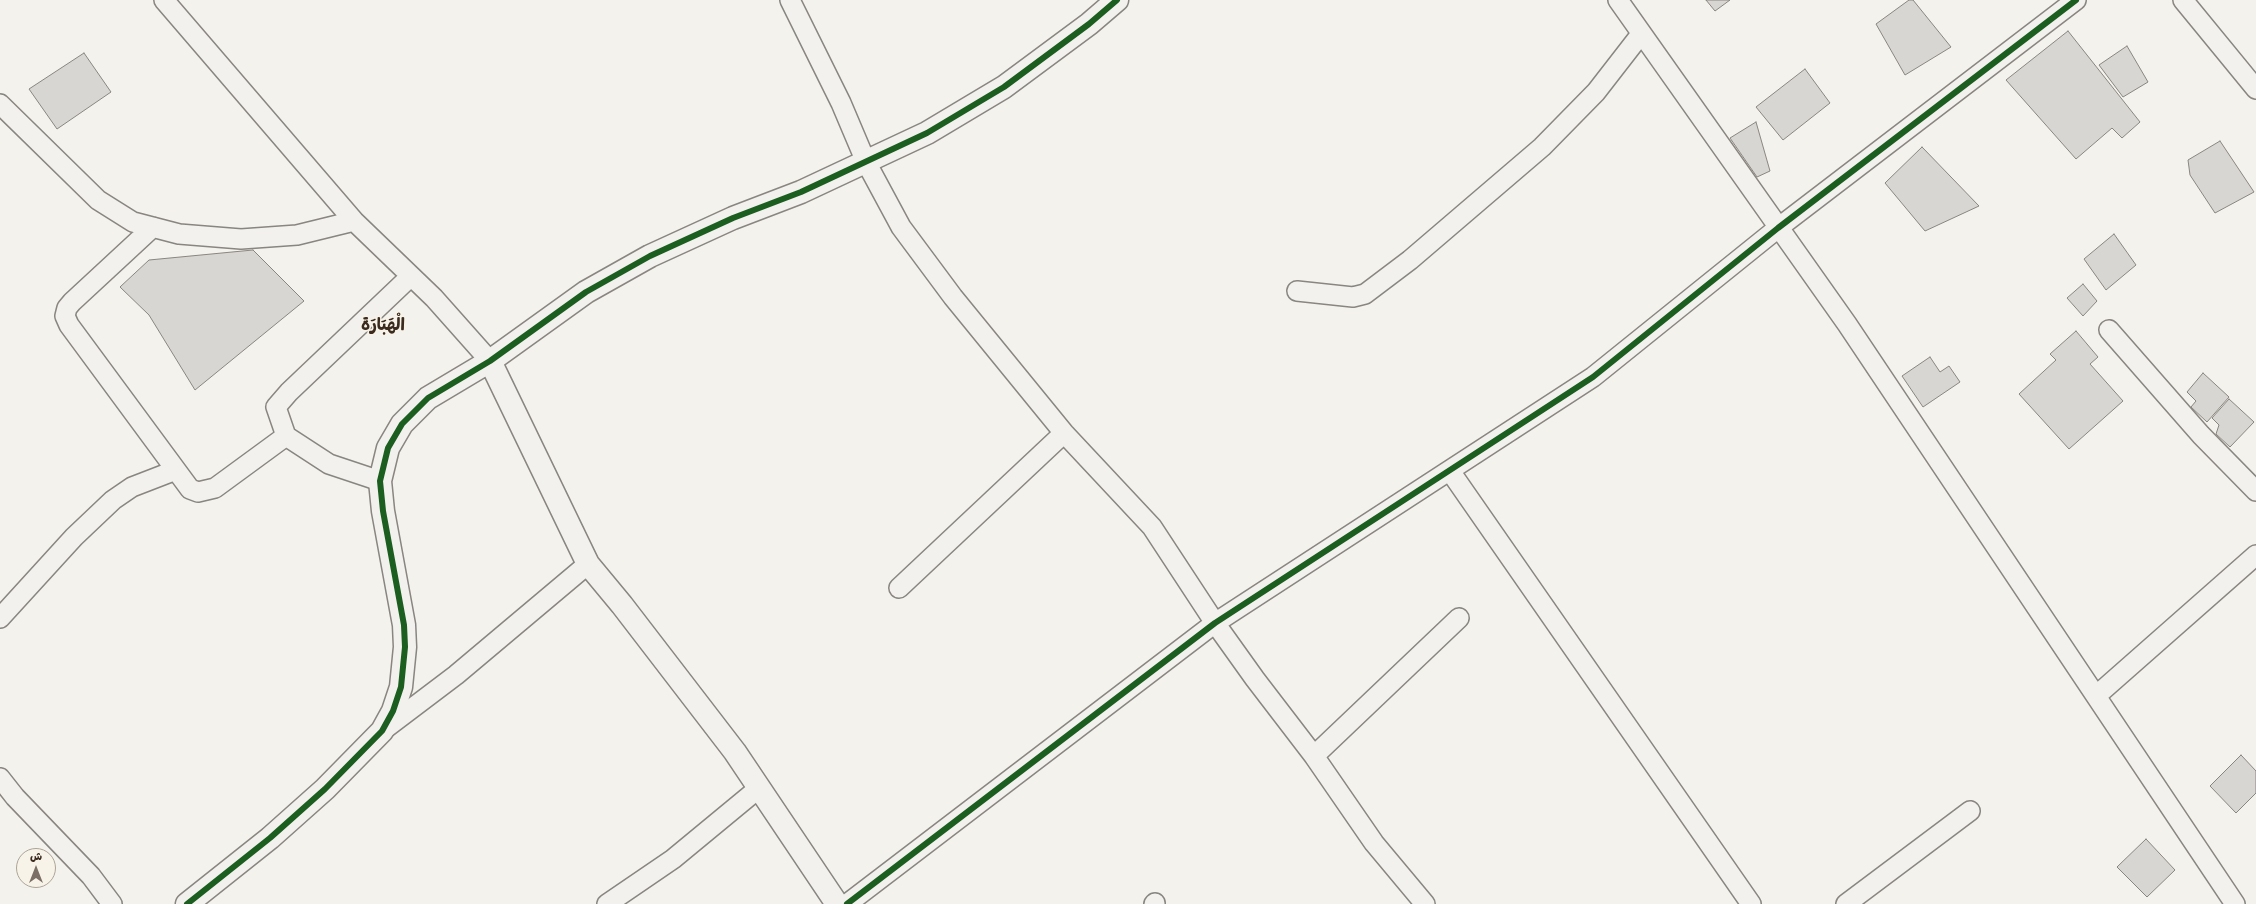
<!DOCTYPE html>
<html>
<head>
<meta charset="utf-8">
<style>
	body { margin:0 }
	#map { position:relative; width:2256px; height:904px; overflow:hidden; background:#f4f2ec; font-family:Kalam,"Playpen Sans Arabic",sans-serif }
	canvas { display:block }
	.north { position:absolute; left:16px; top:848px; width:40px; height:40px; box-sizing:border-box; background:#f7f3e8; border:1px solid #aca397; border-radius:50%; rotate:0deg; font-size:11px; font-weight:700; line-height:16px; text-align:center; color:#3b2a1e }
	.north::after { content:''; display:block; margin:auto; width:14px; height:18px; background:#7c7066; clip-path:polygon(50% 0,100% 100%,50% 72%,0 100%) }
</style>
</head>
<body>
<div id="map">
<canvas width="2256" height="904"></canvas>
<div class="north">ش</div>
</div>
<script>
const ctx = document.querySelector('canvas').getContext('2d');
ctx.lineJoin = 'round';
function paint(path, color) { ctx.fillStyle = color; ctx.fill(path, 'evenodd'); }
const shape = rows => new Path2D(rows.map(r => 'M' + r).join(''));
function strokePath(path, color, width, dash) { ctx.strokeStyle = color; ctx.lineWidth = width; ctx.lineCap = dash ? 'butt' : 'round'; ctx.setLineDash(dash || []); ctx.stroke(path); }
function write(font, color, halo, rows, align = 'center') {
  ctx.font = font + ' Kalam,"Playpen Sans Arabic",sans-serif'; ctx.lineWidth = 3; ctx.setLineDash([]); ctx.textBaseline = 'middle'; ctx.strokeStyle = halo; ctx.fillStyle = color; for (const [text, x, y, turn = 0] of rows) {
    ctx.save(); ctx.translate(x, y); ctx.rotate((+turn || 0) * Math.PI / 180); ctx.textAlign = isNaN(turn) ? turn : align; if (halo) ctx.strokeText(text, 0, 0); ctx.fillText(text, 0, 0); ctx.restore();
  }
}
const building = shape([
	[1706,0,1730,0,1715,11,1706,0],
	[1909,0,1913,0,1951,47,1905,75,1876,24,1909,0],
	[2068,31,2140,122,2122,138,2112,128,2076,159,2006,80,2068,31],
	[2127,46,2148,82,2123,97,2099,65,2127,46],
	[84,53,111,92,57,129,29,89,84,53],
	[1805,69,1830,103,1783,140,1756,107,1805,69],
	[1756,122,1770,171,1757,177,1730,138,1756,122],
	[2220,141,2254,192,2215,213,2190,175,2188,160,2220,141],
	[1922,147,1979,206,1925,231,1885,183,1922,147],
	[2114,234,2136,265,2106,290,2084,259,2114,234],
	[253,250,304,301,195,390,149,315,120,287,149,260,253,250],
	[2083,284,2097,301,2083,316,2067,298,2083,284],
	[2076,331,2098,357,2090,364,2123,401,2069,449,2019,394,2056,360,2050,354,2076,331],
	[1930,357,1940,372,1949,366,1960,382,1923,407,1902,376,1930,357],
	[2203,373,2229,397,2207,422,2191,407,2196,401,2187,392,2203,373],
	[2229,399,2254,422,2230,447,2216,434,2219,425,2212,418,2229,399],
	[2241,755,2256,771,2256,793,2236,813,2210,786,2241,755],
	[2146,839,2175,870,2147,897,2117,867,2146,839]
]);
paint(building, '#d8d6d2');
strokePath(building, '#898580', 1);
const minor = shape([
	[164,0,354,221,434,298,490,361],
	[790,0,841,103,866,162,901,227,953,297,1064,433,1152,527,1215,623,1255,679,1314,756,1374,843,1425,904],
	[1618,0,1847,324,2235,904],
	[2183,0,2256,89],
	[0,104,98,200,133,222,179,234,241,239,297,235,354,221],
	[153,227,72,302,67,308,65,316,69,325,190,489,198,492,215,488,286,436,329,464,380,481],
	[1297,291,1353,297,1365,294,1410,260,1542,147,1596,92,1641,34],
	[2109,330,2201,435,2256,491],
	[286,436,276,407,289,392,411,276],
	[1450,471,1751,904],
	[899,588,1064,433],
	[0,618,74,537,113,500,132,487,176,470],
	[2096,696,2256,555],
	[382,731,456,675,588,564],
	[1314,756,1459,618],
	[0,778,15,797,91,876,112,904],
	[607,904,673,859,759,788],
	[847,904,1215,623,1593,377,1778,228,2076,0],
	[1154,904,1155,903],
	[1846,904,1970,811]
]);
const tertiary = shape([
	[490,361,588,564,622,605,735,752,837,904],
	[187,904,270,838,325,789,382,731,393,711,401,687,405,647,404,625,383,511,380,481,388,448,402,424,428,398,490,361,586,292,650,256,733,218,801,192,927,133,1004,87,1089,24,1117,0]
]);
strokePath(minor, '#898580', 22);
strokePath(tertiary, '#898580', 25);
strokePath(minor, '#f2f1ed', 19);
strokePath(tertiary, '#f2f1ed', 22);
strokePath(shape([
	[187,904,270,838,325,789,382,731,393,711,401,687,405,647,404,625,383,511,380,481,388,448,402,424,428,398,490,361,586,292,650,256,733,218,801,192,927,133,1004,87,1089,24,1117,0],
	[847,904,1215,623,1593,377,1778,228,2076,0]
]), '#1b5e20', 6);
write('bold 17px', '#3b2a1e', '#f7f3e8', [
	["الْهَبَارَة",383,327]
]);
</script>
</body>
</html>
